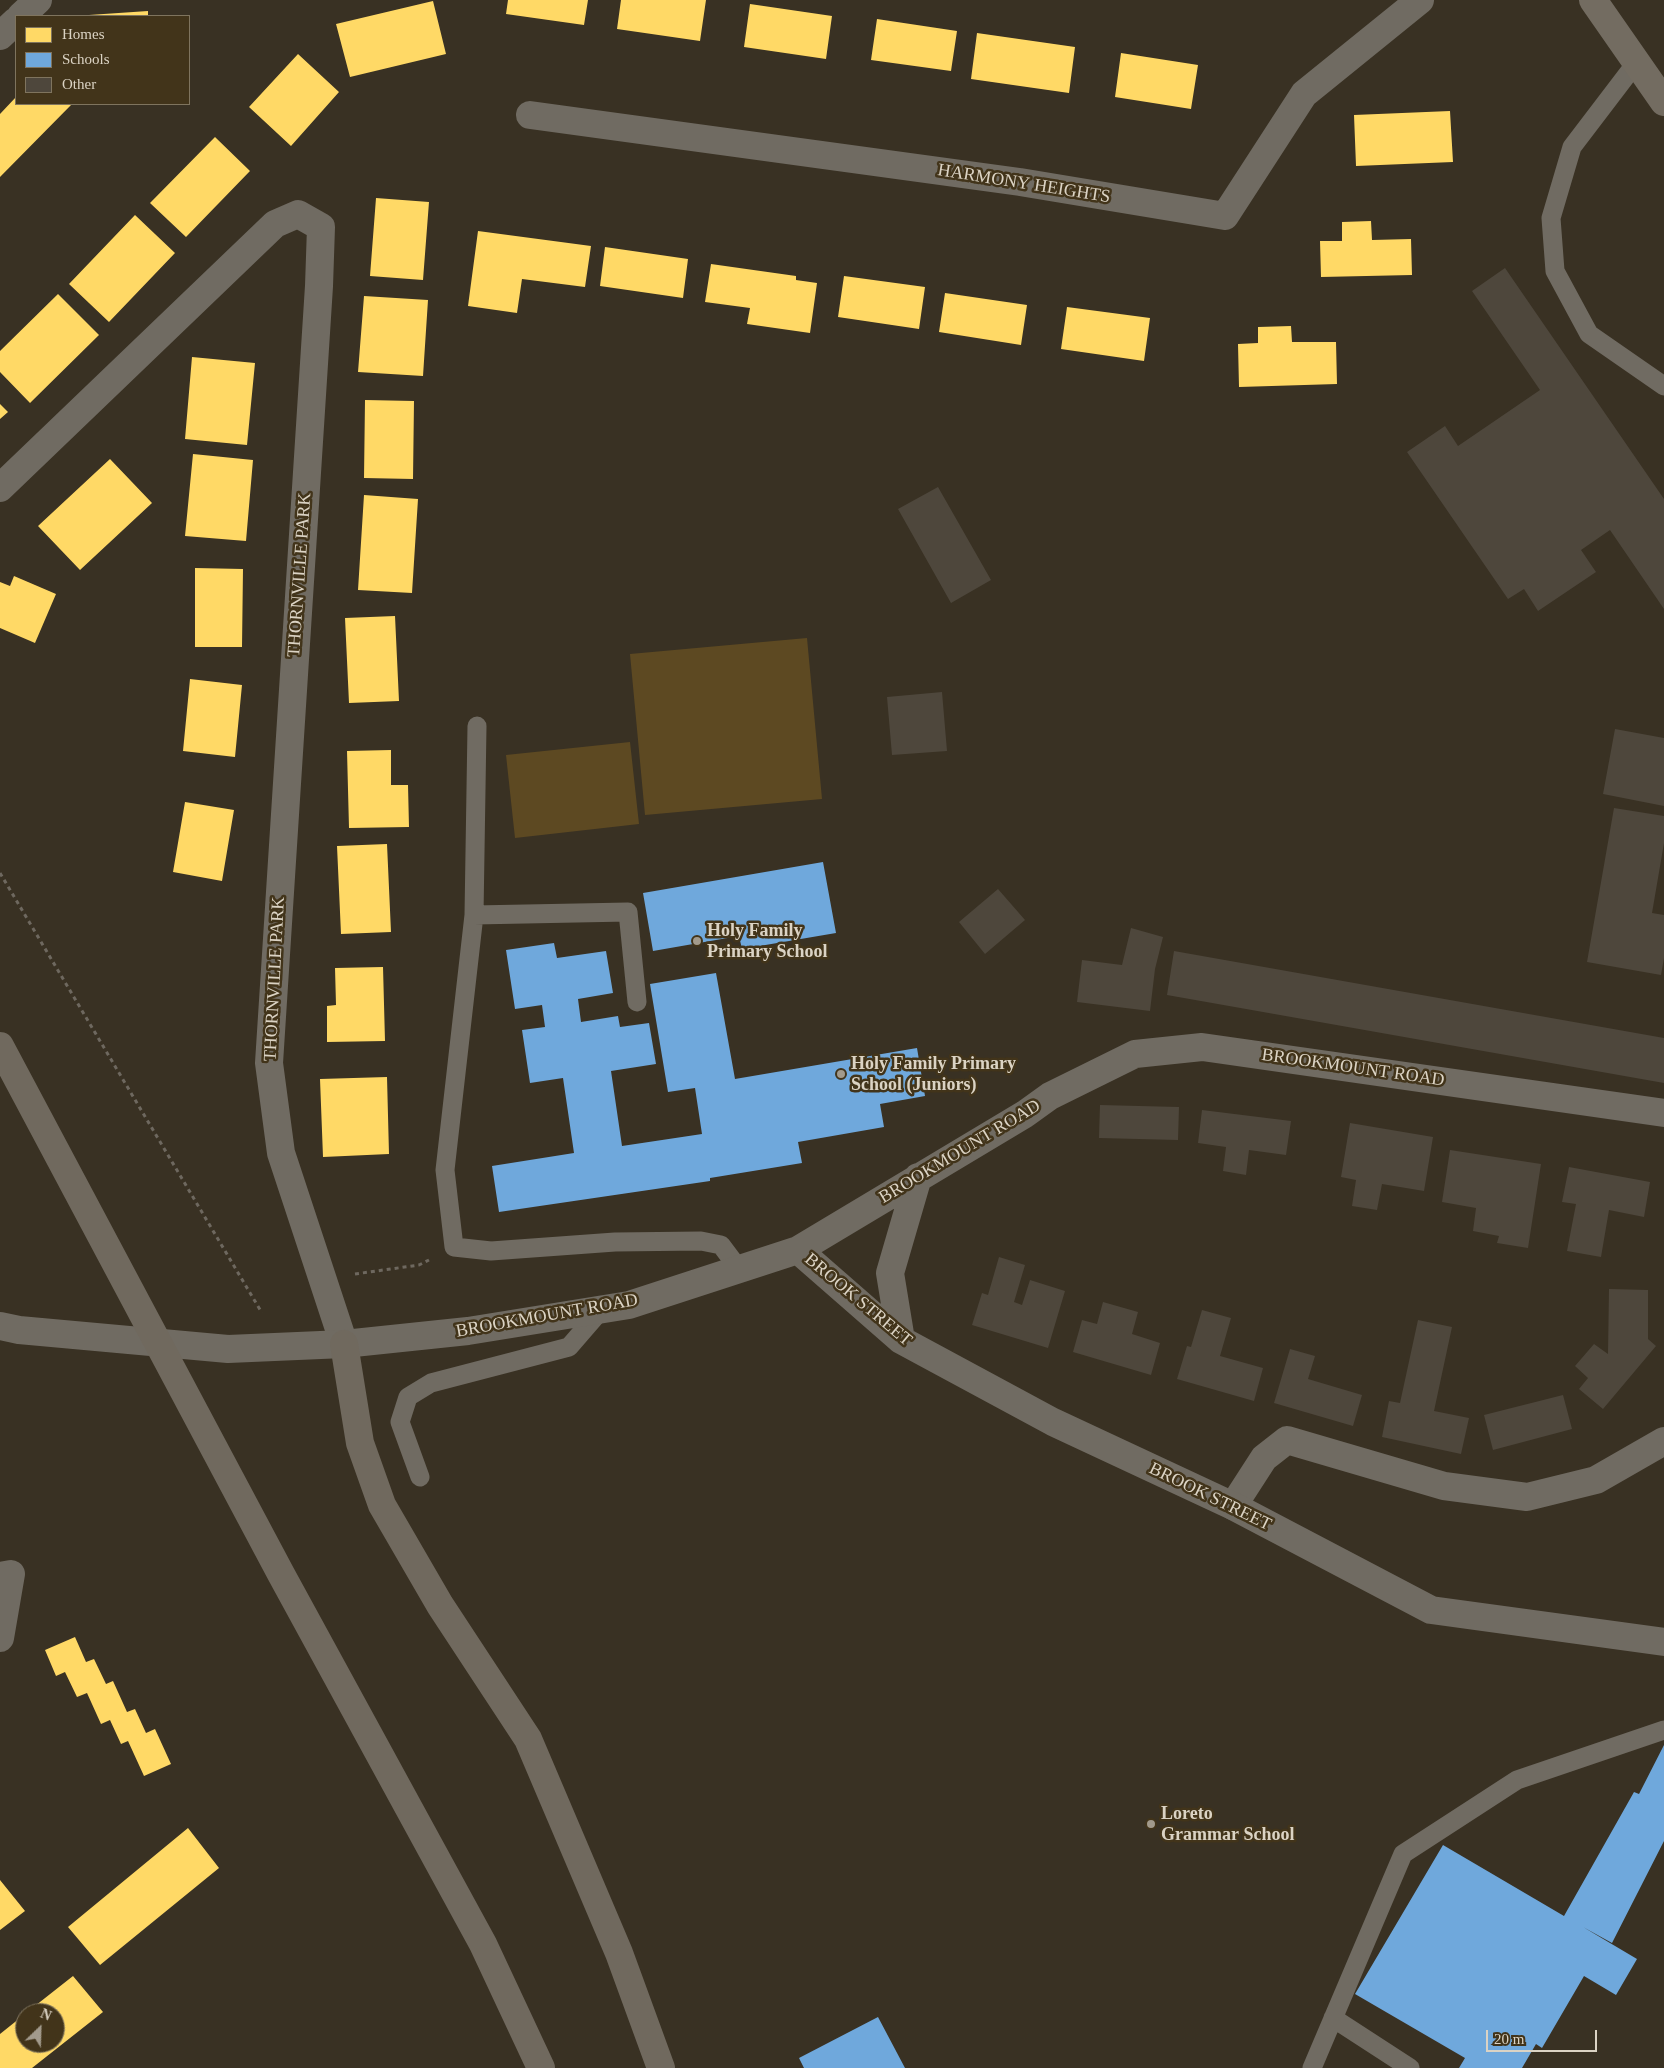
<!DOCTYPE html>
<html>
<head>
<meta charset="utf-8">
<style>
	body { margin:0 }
	#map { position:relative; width:1664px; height:2068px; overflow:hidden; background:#393123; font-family:"Times New Roman",serif }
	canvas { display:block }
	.legend { position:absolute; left:15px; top:15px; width:175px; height:90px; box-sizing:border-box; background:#42341a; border:1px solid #7f745e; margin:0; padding:6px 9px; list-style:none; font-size:15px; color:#dbd3c4 }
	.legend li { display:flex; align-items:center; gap:10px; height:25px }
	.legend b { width:25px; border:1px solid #7f745e }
	.north { position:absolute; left:15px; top:2003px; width:50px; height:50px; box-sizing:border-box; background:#42341a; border:1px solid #7f745e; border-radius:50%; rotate:24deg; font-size:14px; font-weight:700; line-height:20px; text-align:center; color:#dbd3c4 }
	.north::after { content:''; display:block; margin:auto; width:18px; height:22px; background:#a29a8c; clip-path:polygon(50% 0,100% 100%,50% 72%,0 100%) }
	.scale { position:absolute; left:1486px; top:2030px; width:111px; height:22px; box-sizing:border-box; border:2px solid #dbd3c4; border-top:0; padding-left:6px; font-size:15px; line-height:18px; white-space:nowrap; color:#dbd3c4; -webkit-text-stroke:4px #42341a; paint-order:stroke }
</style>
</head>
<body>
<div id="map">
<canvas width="1664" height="2068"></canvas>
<ul class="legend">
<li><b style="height:14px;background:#ffd966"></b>Homes</li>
<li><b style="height:14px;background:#6fa8dc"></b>Schools</li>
<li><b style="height:14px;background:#4e473c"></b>Other</li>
</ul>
<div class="north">N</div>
<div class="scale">20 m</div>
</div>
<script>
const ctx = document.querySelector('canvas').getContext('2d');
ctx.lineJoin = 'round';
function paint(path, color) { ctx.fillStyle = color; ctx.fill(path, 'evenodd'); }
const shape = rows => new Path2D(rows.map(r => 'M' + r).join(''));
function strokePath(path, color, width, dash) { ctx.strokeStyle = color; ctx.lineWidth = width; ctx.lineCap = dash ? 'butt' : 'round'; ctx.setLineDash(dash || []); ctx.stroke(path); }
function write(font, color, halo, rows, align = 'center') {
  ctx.font = font + ' "Times New Roman",serif'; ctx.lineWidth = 5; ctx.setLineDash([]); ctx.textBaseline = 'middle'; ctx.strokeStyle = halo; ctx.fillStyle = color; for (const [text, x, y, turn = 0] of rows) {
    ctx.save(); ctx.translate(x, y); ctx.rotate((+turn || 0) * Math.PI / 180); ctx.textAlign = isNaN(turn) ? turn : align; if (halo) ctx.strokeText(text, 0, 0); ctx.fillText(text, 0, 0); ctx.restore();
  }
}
paint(shape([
	[807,638,822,799,645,815,630,654],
	[630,742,639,824,515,838,506,755]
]), '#5d4922');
paint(shape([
	[508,0,588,0,584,25,506,14],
	[621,0,706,0,700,41,617,29],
	[433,1,446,54,350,77,336,24],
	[750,4,832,16,826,59,744,47],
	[148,11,148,16,89,16,89,15],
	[877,19,957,31,951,71,871,60],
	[977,33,1075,47,1069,93,971,79],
	[1121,53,1198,65,1191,109,1115,97],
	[298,54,339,92,291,146,249,107],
	[16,97,16,104,72,104,0,177,0,114],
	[1450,111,1453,162,1356,166,1354,115],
	[215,137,250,171,186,237,150,203],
	[376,198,429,202,423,280,370,276],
	[135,215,175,253,109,322,69,284],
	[1371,221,1372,240,1411,239,1412,275,1321,277,1320,241,1342,241,1342,222],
	[478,231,591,246,585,287,522,279,517,313,468,306],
	[605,247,688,259,683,298,600,286],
	[711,264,796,276,796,280,817,283,810,333,747,324,750,308,705,302],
	[844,276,925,287,919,329,838,317],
	[945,293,1027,305,1021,345,939,332],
	[58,294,99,335,30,403,0,372,0,351],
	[364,296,428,300,423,376,358,372],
	[1067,307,1150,318,1144,361,1061,349],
	[1291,326,1292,342,1336,342,1337,384,1239,387,1238,344,1258,343,1258,327],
	[192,357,255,363,247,445,185,439],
	[365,400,414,401,413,479,364,478],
	[0,404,8,412,0,419],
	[193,454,253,460,246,541,185,536],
	[110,459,152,503,80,570,38,526],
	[364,495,418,499,412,593,358,590],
	[195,568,243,569,242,647,195,647],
	[14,576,56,594,35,643,0,628,0,582,10,586],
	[395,616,399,701,349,703,345,618],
	[190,679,242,685,235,757,183,751],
	[391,750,391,785,408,785,409,827,349,828,347,751],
	[185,802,234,810,222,881,173,872],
	[387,844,391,932,341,934,337,846],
	[383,967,385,1041,327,1042,327,1006,336,1005,335,968],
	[387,1077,389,1154,323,1157,320,1079],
	[75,1637,86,1662,94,1659,106,1684,113,1681,127,1712,135,1709,146,1733,155,1729,171,1764,144,1776,128,1741,121,1744,110,1720,101,1724,87,1693,77,1697,65,1672,56,1676,45,1650],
	[188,1828,219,1868,100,1965,68,1927],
	[0,1880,25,1911,0,1930],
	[73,1976,103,2012,32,2068,0,2068,0,2034,25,2014,25,2043,55,2043,55,2013,26,2013]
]), '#ffd966');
paint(shape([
	[823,862,836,933,742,949,739,936,653,951,643,893],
	[554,943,557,958,606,951,613,993,578,999,581,1022,618,1016,620,1027,649,1023,656,1064,611,1071,622,1146,702,1134,695,1088,668,1092,650,984,716,973,735,1079,917,1048,925,1096,880,1104,884,1127,798,1142,802,1163,710,1178,710,1181,499,1212,492,1166,574,1153,563,1078,530,1083,522,1030,545,1027,542,1005,515,1009,506,950],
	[1664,1745,1664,1841,1612,1943,1583,1927,1637,1959,1616,1995,1584,1976,1542,2048,1536,2044,1522,2068,1459,2068,1465,2058,1355,1994,1443,1845,1564,1916,1634,1792,1639,1794],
	[878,2017,905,2068,804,2068,799,2058]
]), '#6fa8dc');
paint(shape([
	[1505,268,1664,499,1664,609,1610,530,1581,550,1596,572,1538,611,1524,589,1508,599,1407,452,1445,426,1458,446,1540,390,1472,291],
	[938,487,991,580,951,603,898,509],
	[942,692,947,751,892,755,887,697],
	[1615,729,1664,738,1664,806,1603,794],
	[1614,808,1664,816,1664,843,1652,913,1664,915,1664,958,1661,975,1587,962],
	[998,889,1025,920,985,954,959,922],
	[1131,928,1163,937,1155,969,1150,1011,1077,1002,1082,960,1122,965],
	[1174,951,1664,1038,1664,1083,1167,995],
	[1100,1105,1179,1107,1178,1140,1099,1138],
	[1202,1110,1291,1121,1286,1155,1249,1150,1246,1175,1223,1171,1226,1147,1198,1143],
	[1350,1123,1433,1137,1424,1191,1382,1184,1377,1210,1352,1206,1356,1180,1341,1177],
	[1450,1150,1541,1164,1528,1248,1497,1243,1499,1236,1473,1231,1476,1208,1442,1202],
	[1569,1167,1650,1182,1644,1217,1609,1210,1601,1257,1567,1251,1576,1204,1562,1202],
	[999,1257,1025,1265,1014,1302,1022,1305,1030,1280,1065,1291,1048,1348,972,1325,982,1293,988,1295],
	[1609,1289,1648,1290,1648,1339,1656,1346,1603,1409,1579,1389,1588,1378,1575,1366,1594,1344,1608,1354],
	[1103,1302,1138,1312,1132,1334,1160,1343,1151,1375,1073,1352,1082,1320,1097,1324],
	[1202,1310,1231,1318,1220,1356,1263,1368,1254,1401,1177,1379,1187,1346,1191,1347],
	[1418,1320,1452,1327,1434,1411,1469,1418,1461,1454,1382,1437,1389,1401,1400,1403],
	[1290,1349,1315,1356,1308,1379,1362,1395,1353,1426,1274,1403],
	[1563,1395,1572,1429,1493,1450,1484,1415]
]), '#4e473c');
strokePath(shape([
	[0,873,262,1313],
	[355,1274,419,1265,429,1260]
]), '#6e685f', 3, [4, 4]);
strokePath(shape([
	[1636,63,1572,147,1551,218,1555,271,1589,334,1664,386],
	[477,726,474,915,445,1170,454,1247,491,1251,615,1242,701,1241,721,1245,739,1269],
	[474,915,628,912,637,1002],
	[420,1477,400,1422,408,1397,431,1383,569,1347,601,1310],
	[1333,2018,1410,2068],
	[1312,2068,1403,1854,1517,1780,1664,1730]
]), '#706b62', 19);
strokePath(shape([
	[21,16,38,0],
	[0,36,16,21],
	[530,115,1020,182,1225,216,1304,94,1420,0],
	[0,488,275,224,298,214,321,227,319,286,269,1063,281,1153,344,1344],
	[1233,1506,1264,1458,1287,1440,1444,1486,1527,1497,1596,1480,1664,1441],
	[0,1576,11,1574,0,1638]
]), '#706b62', 28);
strokePath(shape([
	[798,1250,901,1340,1053,1422,1233,1506,1431,1610,1664,1642],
	[0,1326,19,1330,228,1349,344,1344,468,1331,629,1305,798,1250,1025,1114,1050,1096,1135,1054,1202,1047,1664,1113],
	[901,1340,890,1273,918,1177]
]), '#706b62', 28);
strokePath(shape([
	[1593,0,1664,102]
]), '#736c61', 28);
strokePath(shape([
	[0,1046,281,1574,483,1944,541,2068],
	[344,1344,360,1443,382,1505,440,1605,528,1739,619,1953,661,2068]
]), '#70695e', 28);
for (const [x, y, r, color] of [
	[697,941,5,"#a29a8c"],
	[841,1074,5,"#a29a8c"],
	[1151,1824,5,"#a29a8c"]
]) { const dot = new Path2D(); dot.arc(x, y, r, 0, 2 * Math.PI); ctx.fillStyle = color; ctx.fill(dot); strokePath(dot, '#42341a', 2); }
write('18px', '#dbd3c4', '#42341a', [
	["HARMONY HEIGHTS",1024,184,9],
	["THORNVILLE PARK",300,575,-86],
	["THORNVILLE PARK",275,979,-87],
	["BROOKMOUNT ROAD",1353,1068,8],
	["BROOKMOUNT ROAD",960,1152,-31],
	["BROOK STREET",858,1300,40],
	["BROOKMOUNT ROAD",547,1316,-10],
	["BROOK STREET",1210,1497,26]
]);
write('bold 18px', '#dbd3c4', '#42341a', [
	["Holy Family",707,931],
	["Primary School",707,952],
	["Holy Family Primary",851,1064],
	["School (Juniors)",851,1085],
	["Loreto",1161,1814],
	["Grammar School",1161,1835]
], 'left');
</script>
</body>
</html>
